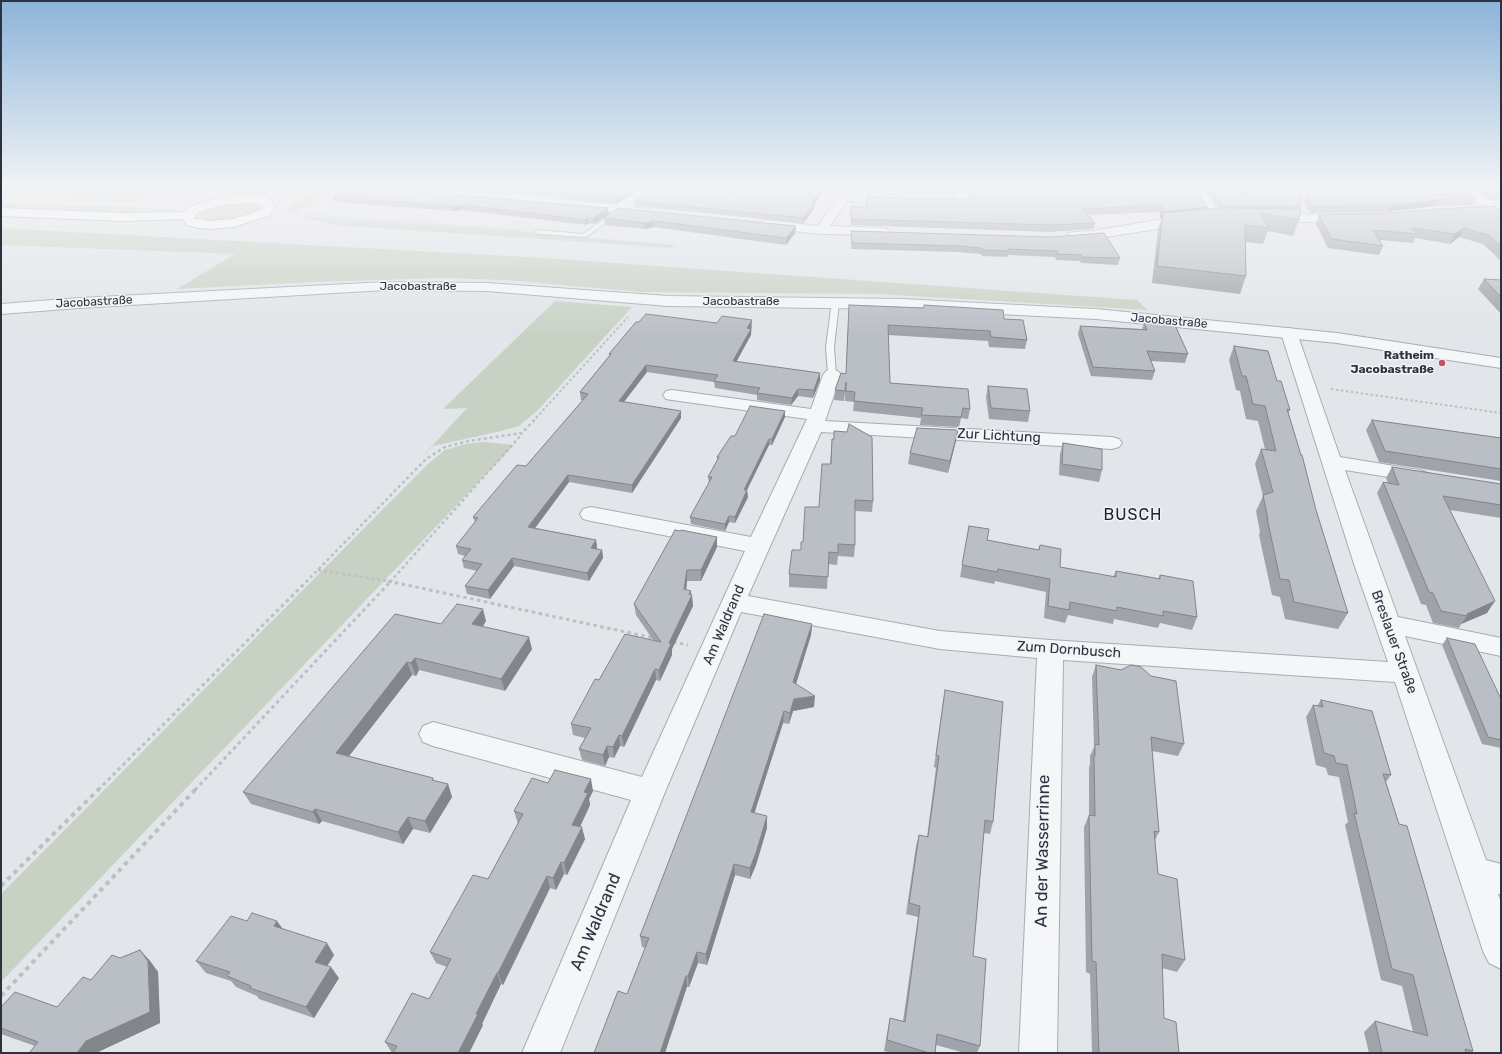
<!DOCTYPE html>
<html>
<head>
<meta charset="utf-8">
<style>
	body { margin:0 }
	#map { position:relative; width:1502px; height:1054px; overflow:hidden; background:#e2e5e9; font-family:Rubik,sans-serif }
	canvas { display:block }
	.frame { position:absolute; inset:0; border:2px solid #2c333f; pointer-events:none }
</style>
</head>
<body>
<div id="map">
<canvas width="1502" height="1054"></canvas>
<div class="frame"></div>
</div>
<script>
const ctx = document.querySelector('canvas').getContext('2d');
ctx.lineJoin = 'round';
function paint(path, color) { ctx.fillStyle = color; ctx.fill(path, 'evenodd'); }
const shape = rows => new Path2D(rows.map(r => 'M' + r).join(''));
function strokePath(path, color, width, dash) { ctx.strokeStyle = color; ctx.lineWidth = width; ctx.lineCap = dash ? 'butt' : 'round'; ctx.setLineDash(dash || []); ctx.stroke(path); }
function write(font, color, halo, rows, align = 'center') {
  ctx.font = font + ' Rubik,sans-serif'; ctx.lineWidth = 3; ctx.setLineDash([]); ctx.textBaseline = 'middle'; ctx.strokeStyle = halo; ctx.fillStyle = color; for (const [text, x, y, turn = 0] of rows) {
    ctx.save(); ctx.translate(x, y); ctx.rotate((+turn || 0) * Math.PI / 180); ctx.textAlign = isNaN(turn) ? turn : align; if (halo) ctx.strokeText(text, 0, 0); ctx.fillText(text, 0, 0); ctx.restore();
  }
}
paint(shape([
	[92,188,175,188,136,202,59,199],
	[314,188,336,188,323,199,311,205,299,210,285,211],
	[244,202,257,204,262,208,260,210,243,218,209,221,200,218,201,213,212,207],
	[1,203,179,209,151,213,79,212,1,208],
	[297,216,490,229,674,245,672,248,333,225],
	[1,228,545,258,1137,300,1148,310,878,294,642,292,506,280,441,278,313,282,177,289,235,254,1,245],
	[555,301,632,307,538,410,519,426,497,432,433,446,421,458,467,408,443,409],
	[484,442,514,445,1,982,1,894,429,463,445,450,466,444]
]), '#c8d2c4');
const service = shape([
	[616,211,619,213,618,214,586,237,538,234,535,232,538,230,583,234,616,211],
	[832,301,835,301,839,303,834,347,836,375,832,378,828,375,826,347,832,301]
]);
const minor = shape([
	[367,188,414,188,531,196,617,205,642,188,655,188,631,207,649,209,651,212,649,215,645,216,531,204,373,191,369,190,367,188],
	[844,188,855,188,852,194,897,195,901,196,903,199,901,202,897,203,847,201,830,226,882,228,887,229,888,232,887,235,821,234,766,228,762,227,760,224,762,221,766,220,818,226,844,188],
	[955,188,965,188,970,201,968,204,936,204,932,203,930,200,932,197,936,196,957,197,955,188],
	[1192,188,1202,188,1222,218,1220,221,1212,221,1192,188],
	[1348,214,1352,215,1354,218,1352,221,1269,223,1265,222,1263,219,1265,216,1269,215,1348,214],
	[1190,216,1194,217,1196,220,1194,223,1093,239,1074,240,1069,239,1067,236,1069,233,1074,232,1093,231,1169,218,1190,216],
	[1289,328,1295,330,1297,333,1340,457,1419,470,1426,472,1429,476,1426,480,1419,482,1345,470,1398,617,1501,638,1501,656,1405,636,1486,860,1501,864,1501,894,1498,894,1501,902,1501,969,1489,963,1483,951,1395,682,1063,660,1057,1053,1019,1053,1037,658,940,649,741,612,665,792,560,1053,522,1053,631,800,433,746,423,742,419,734,423,726,433,722,642,777,745,551,591,521,583,519,580,514,583,509,591,507,751,537,807,419,672,400,666,399,663,395,666,391,672,390,811,409,823,375,826,371,832,370,838,371,841,375,825,421,1112,437,1119,439,1122,443,1119,447,1112,449,821,432,748,596,940,631,1050,640,1388,662,1354,564,1281,333,1283,330,1289,328]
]);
const tertiary = shape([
	[386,282,487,283,668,296,902,299,1096,309,1337,333,1501,358,1501,368,1337,343,1096,319,902,309,668,306,487,291,386,290,79,308,1,314,1,304,79,298,386,282]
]);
const secondary = shape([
	[1453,188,1467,188,1501,207,1501,216,1455,190,1453,188],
	[250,195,271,200,275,207,270,215,234,227,209,229,198,228,187,225,182,219,123,221,1,216,1,208,123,213,185,212,189,207,203,202,230,196,250,195],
	[250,203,262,205,263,207,261,210,253,213,233,219,209,221,194,218,197,213,207,209,230,204,250,203]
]);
const motorway = shape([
	[1,188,11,188,9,190,1,192,1,188],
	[272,188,285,188,264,203,256,203,254,200,256,197,272,188]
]);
strokePath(service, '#a8acb3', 2);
strokePath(minor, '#a8acb3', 2);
strokePath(tertiary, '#a8acb3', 2);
strokePath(secondary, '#a8acb3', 2);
strokePath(motorway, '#8b939e', 2);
strokePath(shape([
	[287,205,298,214,524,231]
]), '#bdbfc4', 1.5, [2, 2]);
strokePath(shape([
	[1331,389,1501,413],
	[536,418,628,317]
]), '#bdbfc4', 2, [2.5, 2.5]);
strokePath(shape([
	[318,570,394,582],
	[306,582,426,459,445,447,469,441,522,433,537,417],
	[390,582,522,434]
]), '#bdbfc4', 2.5, [3, 3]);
strokePath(shape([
	[388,581,654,638],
	[673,642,688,645],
	[98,790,307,581],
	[195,790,391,581]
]), '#bdbfc4', 3, [3.5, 3.5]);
strokePath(shape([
	[1,886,99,789],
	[1,996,196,789]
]), '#bdbfc4', 4, [4.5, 4.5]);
paint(service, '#f5f6f8');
paint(minor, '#f5f6f8');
paint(tertiary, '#f5f6f8');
paint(secondary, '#fff');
paint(motorway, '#fff');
paint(shape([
	[430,188,640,188,617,204,531,194],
	[652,188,708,188,706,190,815,203,814,209,803,223,635,206,634,201],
	[866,188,956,188,956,189,955,195,866,193],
	[966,188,1195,188,1208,207,1207,209,1218,208,1204,188,1239,188,1243,195,1244,188,1263,188,1269,195,1300,207,1299,220,1293,236,1268,231,1263,244,1246,242,1246,276,1240,294,1152,283,1158,229,1162,218,1160,218,1160,212,1088,215,1095,223,1094,229,1050,232,851,225,851,206,866,208,867,197,969,199,970,198],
	[1448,188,1463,188,1465,189,1464,191,1476,198,1472,205,1433,206,1388,212,1310,213,1303,201,1306,195,1448,194],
	[1469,188,1501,188,1501,201,1491,200],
	[333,197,609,214,594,224,589,223,586,225,463,210,454,211,334,202],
	[1501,210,1501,261,1483,244,1459,237,1450,244,1415,238,1413,243,1380,240,1383,246,1379,255,1328,248,1316,224,1319,215],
	[604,218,796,226,795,233,786,245,654,227,645,229,605,225],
	[851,231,1051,237,1120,258,1118,265,1081,263,1080,261,1056,260,1055,257,1008,255,1007,257,982,256,981,254,958,252,851,249],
	[1484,279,1501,280,1501,314,1478,289],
	[849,305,924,308,924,305,1004,319,1027,340,1025,349,989,347,988,341,888,335,890,383,970,409,968,419,961,418,959,427,920,425,921,418,853,411,854,402,845,401,845,392,844,401,834,400,835,390,846,374],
	[639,322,717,323,752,327,751,329,751,335,736,361,820,380,813,398,798,396,791,405,757,400,757,395,715,388,714,382,647,372,624,402,681,418,632,493,569,482,535,528,596,540,597,549,602,550,603,558,589,581,514,566,490,599,467,594,465,586,477,571,464,568,462,560,465,556,458,554,456,546,475,522,473,517,526,466,583,400,581,400,580,392,609,356,609,354],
	[1144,323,1188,354,1185,363,1151,361,1155,371,1152,380,1091,376,1078,334,1080,326,1142,329],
	[1234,346,1277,381,1290,410,1288,413,1316,510,1348,613,1338,629,1285,619,1280,597,1272,595,1259,535,1260,532,1256,511,1263,496,1255,464,1261,449,1265,449,1258,421,1246,419,1240,391,1236,390,1229,360],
	[988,386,1030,411,1028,422,989,419,986,397],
	[785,417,772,445,769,445,747,490,748,497,735,523,729,522,725,531,691,524,690,517,709,483,708,477,717,461,717,457,735,436],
	[1372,420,1501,438,1501,481,1379,462,1366,430],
	[958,430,948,473,908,464,910,453],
	[832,439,873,501,872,512,855,511,855,545,854,557,838,556,837,565,828,564,827,589,789,587,789,574,801,550,803,542,819,507,830,464],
	[1063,443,1102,470,1099,482,1059,475,1060,454],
	[1392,467,1501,484,1501,518,1450,510,1487,613,1461,624,1459,628,1433,623,1426,605,1421,604,1377,493,1383,482,1388,483,1386,478],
	[969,526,987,540,1038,550,1040,545,1060,567,1113,577,1116,571,1158,579,1160,575,1197,617,1192,630,1160,623,1158,628,1114,619,1113,624,1068,615,1065,623,1044,618,1046,592,995,581,994,584,960,577],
	[717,547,701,581,687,581,686,590,691,591,693,606,672,649,672,655,660,681,656,680,624,747,620,746,614,758,609,757,605,766,582,760,579,749,585,738,573,735,571,724,599,680,653,640,636,615,634,604],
	[486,621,483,627,532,649,505,691,419,670,416,676,412,675,349,756,433,778,434,781,448,784,452,797,430,833,413,829,403,844,322,821,319,824,251,804,243,792,441,624],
	[812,624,811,635,796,683,814,707,793,711,789,724,783,723,754,813,767,828,756,865,750,879,735,875,707,965,698,963,689,987,687,987,646,948,642,947,640,936],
	[1447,638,1501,699,1501,748,1482,744,1442,645],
	[1096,665,1184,744,1178,756,1152,751,1159,832,1155,840,1158,874,1185,960,1177,972,1162,968,1164,1018,1179,1053,1092,1053,1090,974,1086,972,1084,827,1089,815,1089,768,1090,764,1090,756,1094,747,1092,677],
	[945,690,993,822,990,834,984,833,973,956,980,1046,977,1053,965,1053,936,1045,935,1053,892,1053,884,1051,888,1028,890,1018,903,1021,918,917,906,914,916,846,919,835,927,837,936,768,934,767,943,702],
	[1321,700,1391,775,1386,782,1399,824,1473,1051,1471,1053,1369,1053,1364,1032,1375,1021,1413,1032,1402,986,1381,980,1345,825,1348,822,1339,777,1328,775,1326,768,1316,765,1306,717,1313,705,1317,706],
	[548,783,593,791,589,799,590,805,580,827,585,839,567,875,564,874,556,890,550,888,503,985,501,984,482,1024,483,1025,469,1053,392,1053,385,1042,429,999,447,967,436,963,430,952,488,879,518,824,514,811],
	[247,921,283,930,334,955,327,966,339,978,314,1018,259,999,257,996,236,987,231,981,206,973,196,961],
	[140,950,150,961,158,972,160,1023,98,1052,97,1053,29,1053,35,1046,1,1034,1,1007,57,1007,120,958]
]), '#a0a3a9');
paint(shape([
	[632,188,640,188,617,204,616,199],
	[703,188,708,188,701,194,701,189],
	[822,188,826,188,815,203,814,209,803,223,803,218,811,203],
	[1436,200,1433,206,1388,212,1391,205],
	[462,205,463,210,454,211,453,206],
	[1208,207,1205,214,1163,213,1162,218,1160,218,1161,212],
	[608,208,609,214,594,224,594,218],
	[588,218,589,223,586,225,585,220],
	[654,221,654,227,645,229,645,223],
	[796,226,795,233,786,245,786,238],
	[1464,228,1459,237,1450,244,1455,234],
	[752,320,751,335,733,368,733,361,747,328],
	[646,365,647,372,619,408,619,401],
	[820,373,820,380,813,398,814,390],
	[798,389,798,396,791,405,792,398],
	[681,411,681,418,632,493,632,485],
	[785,411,785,417,772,445,772,439],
	[958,430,956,441,948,473,950,461],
	[769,439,769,445,744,496,744,490],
	[568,475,569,482,530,535,528,527],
	[747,490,748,497,735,523,735,517],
	[729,516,729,522,725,531,725,524],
	[717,537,717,547,701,581,701,570],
	[596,540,597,548,593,556,591,548],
	[602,550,603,558,589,581,587,573],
	[512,558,514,566,490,599,488,590],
	[687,570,687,581,685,600,684,589],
	[691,591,691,597,692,595,693,606,672,649,672,655,660,681,659,670,669,643],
	[1495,601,1487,613,1461,624,1467,616,1467,614],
	[483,609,486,621,475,636,472,624],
	[812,624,811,635,793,694,793,682],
	[529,637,532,649,505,691,501,679],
	[415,658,419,670,416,676,411,663],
	[407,662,412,675,342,765,336,753],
	[655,669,656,680,624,747,622,736],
	[815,696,814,707,793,711,789,724,790,713,794,699],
	[784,711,783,723,751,824,751,812],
	[619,735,620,746,614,758,613,747],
	[607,746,609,757,605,766,603,755],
	[591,779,593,791,589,799,590,805,575,837,572,825,584,792],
	[448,784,452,797,430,833,425,821],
	[315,809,322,821,319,824,313,812],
	[767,816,767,828,756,865,750,879,750,868],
	[408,817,413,829,403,844,398,832],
	[582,827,585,839,567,875,564,863],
	[561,862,564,874,556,890,553,878],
	[734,864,735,875,707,965,706,954],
	[547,876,550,888,503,985,498,973],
	[277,921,285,932,274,926],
	[327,943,334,955,323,973,315,962],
	[140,950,150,961,158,972,160,1023,98,1052,97,1053,77,1053],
	[697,952,698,963,689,987,688,976],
	[331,967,339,978,314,1018,306,1007],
	[497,973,501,984,482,1024,483,1025,469,1053,458,1053,476,1014],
	[686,976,687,987,665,1053,660,1053]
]), '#82858a');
const building = shape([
	[349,188,374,188,608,208,594,218,588,218,585,220,462,205,453,206,333,197,349,188],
	[504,188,632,188,616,199,530,189,504,188],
	[652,188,703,188,701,189,764,196,772,188,822,188,811,203,815,203,803,218,634,201,652,188],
	[891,188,956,188,956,189,891,188],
	[969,188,1195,188,1208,207,1161,212,1162,205,1082,209,1095,223,1051,225,851,219,851,206,867,208,867,197,969,199,972,194,969,188],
	[1210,188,1239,188,1245,197,1246,188,1263,188,1269,195,1302,195,1300,207,1223,206,1210,188],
	[1451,188,1463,188,1465,189,1459,188,1476,198,1436,200,1391,205,1312,207,1306,195,1450,194,1451,188],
	[1484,188,1501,188,1501,194,1495,193,1484,188],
	[1494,206,1501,210,1501,246,1488,235,1464,228,1455,234,1412,228,1417,234,1373,230,1383,246,1332,239,1319,215,1392,213,1438,209,1494,206],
	[618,208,796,226,786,238,654,221,645,223,604,218,618,208],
	[1221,208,1301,209,1299,220,1261,213,1269,228,1245,225,1246,276,1157,266,1163,213,1174,212,1221,208],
	[851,231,1051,237,1104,233,1120,258,1082,257,1081,255,1057,254,1057,251,1008,249,1009,251,983,250,982,248,959,246,852,243,851,231],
	[1484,279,1501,280,1501,297,1484,279],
	[849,305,924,308,924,305,1003,310,1004,319,1023,320,1027,340,991,337,990,331,888,325,890,383,968,389,970,409,963,408,961,417,921,415,923,408,854,401,855,392,846,391,846,382,845,391,835,390,841,373,846,374,849,305],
	[646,314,717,323,722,316,752,320,747,328,751,329,733,361,820,373,814,390,798,389,792,398,757,393,760,388,714,381,718,375,646,365,619,401,681,411,632,485,568,475,528,527,596,540,591,548,602,550,587,573,512,558,488,590,465,586,482,564,462,560,471,549,456,546,478,518,473,517,517,465,526,466,588,394,580,392,611,354,609,354,636,322,639,322,646,314],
	[1144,323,1175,325,1188,354,1147,351,1155,371,1093,367,1080,326,1147,330,1144,323],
	[1234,346,1268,351,1277,381,1281,381,1290,410,1287,409,1301,455,1302,455,1316,510,1348,613,1294,602,1289,580,1280,579,1267,518,1268,519,1263,495,1273,492,1261,449,1276,451,1265,406,1253,404,1246,376,1242,376,1234,346],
	[988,386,1027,389,1030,411,991,408,988,386],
	[750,406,785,411,772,439,769,439,744,490,747,490,735,517,729,516,725,524,690,517,712,477,708,477,719,457,717,457,731,436,735,436,750,406],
	[1372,420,1501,438,1501,469,1385,451,1372,420],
	[849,424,872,437,873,501,855,500,855,545,838,544,838,553,829,552,828,577,789,574,792,550,801,550,801,542,803,542,805,507,819,507,822,464,831,464,832,439,834,439,834,431,847,432,849,424],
	[917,428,958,430,950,461,910,453,917,428],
	[1063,443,1102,449,1102,470,1062,464,1063,443],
	[1392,467,1501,484,1501,505,1443,496,1495,601,1467,614,1467,616,1441,611,1433,593,1429,592,1383,482,1399,485,1392,467],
	[969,526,989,529,987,540,1039,550,1040,545,1061,549,1060,567,1116,577,1116,571,1160,579,1160,575,1193,581,1197,617,1163,611,1163,616,1117,607,1117,611,1070,602,1069,610,1048,606,1050,579,998,569,997,572,962,565,969,526],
	[675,530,680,531,681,530,717,537,701,570,687,570,684,589,691,591,689,594,692,595,669,643,671,644,659,670,655,669,622,736,619,735,613,747,607,746,603,755,579,749,591,728,571,724,595,679,599,680,625,634,661,642,634,604,675,530],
	[457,604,483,609,472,624,529,637,501,679,415,658,411,663,407,662,336,753,433,778,432,780,448,784,425,821,408,817,398,832,315,809,313,812,243,792,395,614,441,624,457,604],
	[764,614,812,624,793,682,815,696,794,699,790,713,784,711,751,812,767,816,756,853,750,868,734,864,706,954,697,952,688,976,686,976,660,1053,594,1053,618,991,627,994,649,938,640,936,764,614],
	[1447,638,1475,644,1501,699,1501,740,1488,737,1447,638],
	[1096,665,1121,670,1131,665,1141,667,1151,676,1176,681,1184,744,1151,737,1159,832,1154,831,1158,874,1177,879,1185,960,1162,954,1164,1018,1176,1022,1179,1053,1099,1053,1096,962,1092,961,1089,815,1095,816,1094,756,1095,756,1095,744,1099,745,1096,665],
	[945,690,1003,702,993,822,985,820,973,956,986,959,980,1046,937,1034,935,1053,929,1053,887,1040,890,1018,905,1022,920,906,909,903,919,835,928,837,939,756,936,755,945,690],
	[1321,700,1372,711,1391,775,1383,774,1399,824,1407,826,1473,1051,1465,1049,1466,1053,1382,1053,1375,1021,1428,1036,1413,975,1392,969,1354,813,1357,814,1347,765,1336,763,1334,756,1324,753,1313,705,1323,707,1321,700],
	[555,770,591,779,584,792,588,793,572,825,582,827,564,863,561,862,553,878,547,876,498,973,497,973,476,1014,478,1014,458,1053,393,1053,397,1046,385,1042,412,993,429,999,451,959,430,952,473,875,488,879,523,814,514,811,532,778,548,783,555,770],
	[252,913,277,921,274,926,327,943,315,962,331,967,306,1007,250,988,251,986,227,976,230,972,196,961,231,916,247,921,252,913],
	[140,950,148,961,150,1012,86,1041,77,1053,29,1053,38,1042,1,1028,1,1007,15,992,57,1007,83,977,91,980,112,955,120,958,140,950]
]);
paint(building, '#babec5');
strokePath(building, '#82858a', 1);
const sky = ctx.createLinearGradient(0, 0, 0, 335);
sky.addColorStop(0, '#8bb4da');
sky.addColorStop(0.56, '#f2f3f5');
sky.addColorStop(1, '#f2f3f500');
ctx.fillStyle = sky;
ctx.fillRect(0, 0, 1502, 335);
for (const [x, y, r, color] of [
	[1442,363,4,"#c05567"]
]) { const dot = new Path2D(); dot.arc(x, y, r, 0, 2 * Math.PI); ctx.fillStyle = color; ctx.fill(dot); strokePath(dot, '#f2f4f7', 1.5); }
write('12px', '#2c333f', '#f2f4f7', [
	["Jacobastraße",418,287],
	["Jacobastraße",94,302,-3],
	["Jacobastraße",741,302],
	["Jacobastraße",1169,321,5]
]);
write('bold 12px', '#2c333f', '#f2f4f7', [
	["Ratheim",1434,356],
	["Jacobastraße",1434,370]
], 'right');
write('14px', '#2c333f', '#f2f4f7', [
	["Zur Lichtung",999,436,3],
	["Am Waldrand",724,625,-67],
	["Breslauer Straße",1394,642,70],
	["Zum Dornbusch",1069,650,4]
]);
ctx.letterSpacing = '1px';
write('16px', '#1e2530', '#f2f4f7', [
	["BUSCH",1133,515]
]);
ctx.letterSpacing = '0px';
write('17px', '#2c333f', '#f2f4f7', [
	["An der Wasserrinne",1043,851,-89],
	["Am Waldrand",596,922,-67]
]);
</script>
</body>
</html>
